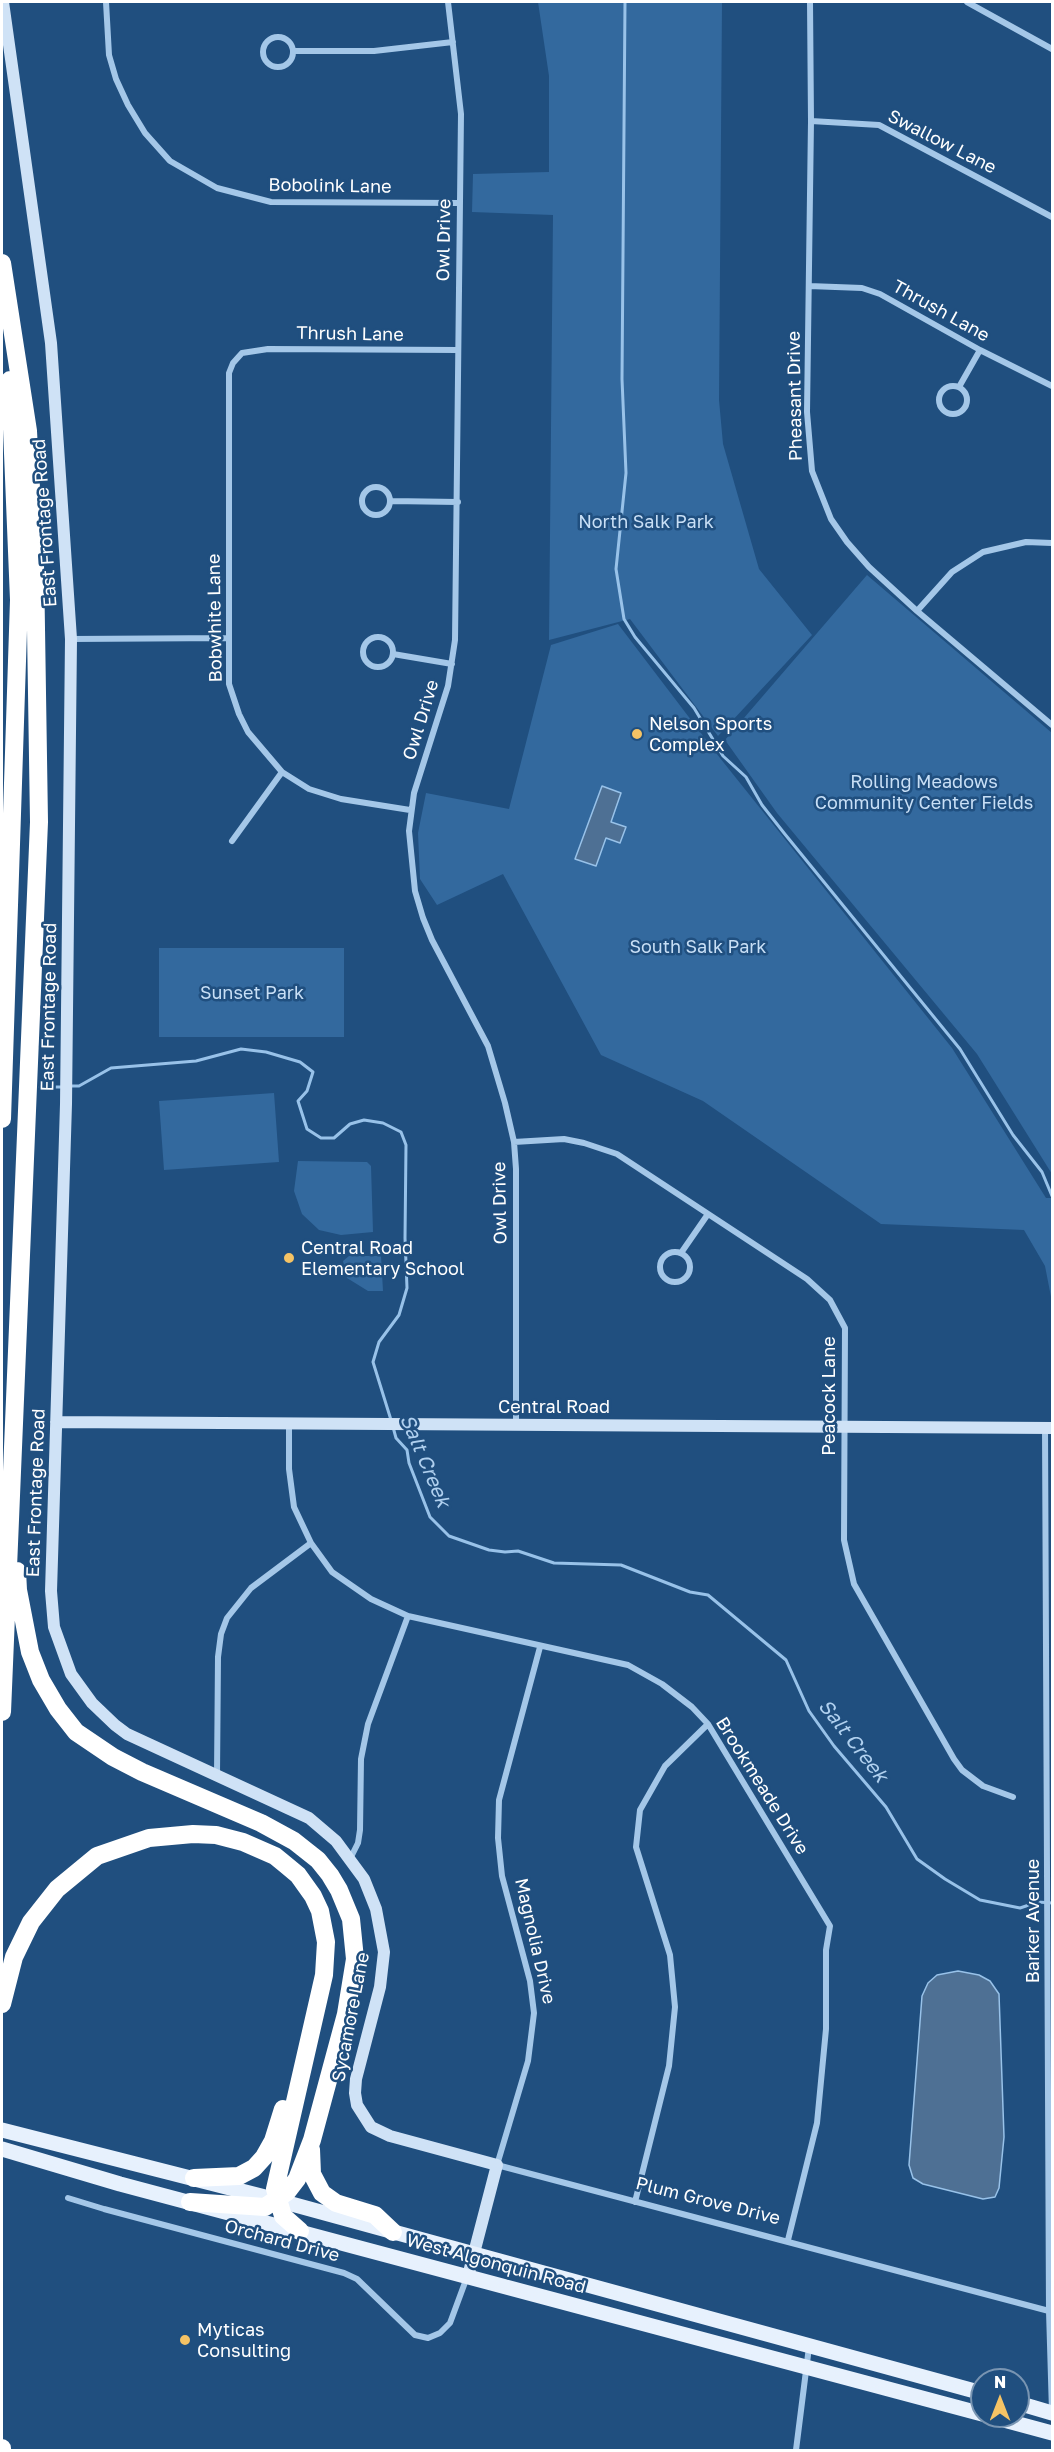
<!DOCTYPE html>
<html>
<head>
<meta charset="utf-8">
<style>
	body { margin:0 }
	#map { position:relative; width:1054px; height:2452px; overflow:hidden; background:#204f7f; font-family:"Golos Text",sans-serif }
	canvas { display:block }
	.frame { position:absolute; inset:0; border:3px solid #fff; pointer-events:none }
	.north { position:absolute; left:970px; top:2368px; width:60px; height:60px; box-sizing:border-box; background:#204f7f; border:2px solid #7995b2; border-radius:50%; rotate:0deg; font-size:16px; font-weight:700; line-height:24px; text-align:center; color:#fff }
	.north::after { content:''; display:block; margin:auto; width:21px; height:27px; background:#f5c365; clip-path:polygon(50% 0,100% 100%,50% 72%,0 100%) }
</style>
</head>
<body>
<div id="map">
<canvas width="1054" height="2452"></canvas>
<div class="frame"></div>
<div class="north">N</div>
</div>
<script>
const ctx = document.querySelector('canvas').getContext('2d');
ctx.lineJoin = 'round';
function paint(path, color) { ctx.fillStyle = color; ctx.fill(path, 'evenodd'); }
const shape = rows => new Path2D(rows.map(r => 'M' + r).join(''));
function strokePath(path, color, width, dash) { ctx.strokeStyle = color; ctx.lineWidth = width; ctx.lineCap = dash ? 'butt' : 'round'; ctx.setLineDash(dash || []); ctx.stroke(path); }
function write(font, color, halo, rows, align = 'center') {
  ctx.font = font + ' "Golos Text",sans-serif'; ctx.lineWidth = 5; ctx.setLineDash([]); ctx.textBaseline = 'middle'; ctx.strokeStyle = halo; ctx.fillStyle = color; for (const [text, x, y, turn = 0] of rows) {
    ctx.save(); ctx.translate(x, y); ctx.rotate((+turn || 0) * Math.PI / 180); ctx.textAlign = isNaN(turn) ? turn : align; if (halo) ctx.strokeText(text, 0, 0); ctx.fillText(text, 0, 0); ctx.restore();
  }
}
paint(shape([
	[538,2,722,2,719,400,723,444,759,569,812,635,718,736,630,619,549,640,553,215,472,212,473,174,549,172,549,76],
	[867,575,1052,733,1052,1174,977,1054,777,813,725,740],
	[618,624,720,758,952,1048,1046,1198,1052,1198,1052,1302,1045,1266,1024,1230,881,1224,703,1101,601,1055,503,874,437,905,420,879,418,833,426,793,509,809,551,645],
	[159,948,344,948,344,1037,159,1037],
	[274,1093,279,1162,164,1170,159,1101],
	[298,1161,367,1162,371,1166,373,1232,341,1235,319,1230,302,1214,294,1191],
	[349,1256,381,1256,383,1291,368,1291,347,1278,343,1261]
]), '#33699e');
const water = shape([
	[602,786,621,793,611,822,626,827,620,843,606,838,596,866,575,859,602,786],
	[958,1971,979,1975,990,1981,999,1994,1004,2137,999,2188,995,2197,983,2199,923,2184,913,2178,909,2165,922,1996,928,1983,937,1975,958,1971]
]);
paint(water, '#4e7094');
strokePath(water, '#98c2e9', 1.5);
strokePath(shape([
	[625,2,622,379,626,473,616,569,624,619,635,637,694,708,723,756,746,777,762,805,784,833,960,1049,1013,1135,1042,1172,1052,1196],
	[69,1086,79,1086,111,1068,196,1061,241,1049,266,1052,300,1062,313,1072,307,1091,298,1101,307,1129,321,1138,334,1138,350,1124,364,1120,383,1123,401,1132,406,1145,405,1238,407,1288,399,1315,379,1342,373,1362,391,1420],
	[40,1087,63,1087],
	[393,1427,396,1438,407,1450,409,1463,430,1517,449,1536,489,1550,505,1552,518,1551,554,1563,621,1565,690,1592,708,1595,786,1660,809,1711,834,1746,886,1807,917,1859,945,1879,980,1900,1020,1908,1038,1902,1052,1903]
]), '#98c2e9', 3);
strokePath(shape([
	[106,2,109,55,116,79,128,105,145,133,170,161,217,188,271,202,459,203],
	[448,2,461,114,455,640,448,686,414,793,409,831,415,891,423,918,432,940,488,1046,505,1103,514,1142,516,1169,516,1425],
	[810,2,811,121,807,412,812,471,831,519,847,542,869,567,917,611,1052,725],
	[967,2,1052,49],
	'263 52a15 15 0 1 1 30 0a15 15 0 1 1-30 0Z',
	[293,51,374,51,453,42],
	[811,121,879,125,1052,217],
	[809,286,862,288,880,294,980,350,1052,386],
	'939 400a14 14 0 1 1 28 0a14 14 0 1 1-28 0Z',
	[959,387,980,350],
	'362 501a14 14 0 1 1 28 0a14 14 0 1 1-28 0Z',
	[391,501,458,502],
	[917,611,952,572,983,552,1026,542,1052,543],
	'363 652a15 15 0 1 1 30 0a15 15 0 1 1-30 0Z',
	[71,639,229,638],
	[393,654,452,664],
	[410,810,341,799,309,789,282,772,248,732,239,714,229,684,229,373,233,363,242,353,268,349,458,350],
	[232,841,282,772],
	[514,1142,564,1139,584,1143,617,1154,807,1279,830,1300,845,1328,844,1540,854,1584,954,1759,962,1770,983,1786,1013,1797],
	'660 1267a15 15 0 1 1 30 0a15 15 0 1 1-30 0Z',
	[681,1253,708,1214],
	[289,1424,289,1469,294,1507,311,1543,332,1572,371,1599,408,1616,628,1665,662,1684,692,1707,708,1724,830,1926,826,1950,826,2029,817,2123,788,2240],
	[1045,1428,1049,2311,1052,2412],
	[540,1647,499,1800,498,1838,502,1876,530,1981,534,2013,528,2061,497,2165,1049,2311],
	[217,1775,218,1657,221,1634,227,1618,251,1588,311,1543],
	[351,1857,358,1843,360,1830,361,1759,368,1724,408,1616],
	[68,2198,104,2209,344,2273,357,2279,415,2335,428,2338,440,2333,450,2323,467,2277],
	[635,2202,669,2066,675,2007,670,1955,636,1847,640,1810,665,1766,708,1724],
	[796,2450,809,2347]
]), '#a4c7e8', 6);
strokePath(shape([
	[3,2,51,343,71,639,66,1104,51,1591,54,1627,71,1674,92,1703,115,1725,127,1734,309,1818,336,1841,364,1879,376,1909,384,1952,380,1987,356,2079,355,2093,357,2105,371,2127,390,2136,497,2165,468,2276],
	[56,1422,1052,1428]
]), '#cfe2f6', 12);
strokePath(shape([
	[2,2130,277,2200,982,2393],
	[2,2149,120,2184,982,2414],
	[1018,2403,1052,2413],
	[989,2416,1052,2433]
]), '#e7f1fd', 15);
strokePath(shape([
	[2,263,28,431,35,564,39,822,2,1712],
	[2,1119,19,600,10,380],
	[17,1571,18,1590,30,1652,41,1680,58,1709,76,1732,113,1757,142,1772,261,1823,294,1841,318,1860,330,1875,339,1890,351,1919,355,1959,346,2014,312,2140,297,2179,287,2192,265,2207,190,2202],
	[2,2004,14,1957,31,1922,57,1889,97,1856,149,1838,193,1834,216,1835,243,1842,275,1856,286,1865,298,1875,313,1896,320,1911,326,1942,324,1975,275,2189,283,2216,300,2231],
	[311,2149,312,2174,322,2193,336,2203,375,2215,393,2232],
	[194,2178,239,2176,254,2168,264,2157,273,2141,283,2109],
	[2,2448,2,2450]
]), '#fff', 18);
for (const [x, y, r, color] of [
	[637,734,6,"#f5c365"],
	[289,1258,6,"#f5c365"],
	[185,2340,6,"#f5c365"]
]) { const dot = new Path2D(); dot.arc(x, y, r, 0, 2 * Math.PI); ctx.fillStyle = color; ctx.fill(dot); strokePath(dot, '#204f7f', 2); }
write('18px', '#fff', '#204f7f', [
	["Swallow Lane",942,142,27],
	["Bobolink Lane",330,186,1],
	["Owl Drive",444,240,-89],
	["Thrush Lane",941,311,29],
	["Thrush Lane",350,334,1],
	["Pheasant Drive",795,396,-91],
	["East Frontage Road",45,523,-94],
	["Bobwhite Lane",215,618,-91],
	["Owl Drive",421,720,-73],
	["East Frontage Road",49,1007,-89],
	["Owl Drive",500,1203,-91],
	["Peacock Lane",829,1396,-90],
	["Central Road",554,1407],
	["East Frontage Road",36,1493,-88],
	["Brookmeade Drive",762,1786,58],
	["Barker Avenue",1033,1921,-90],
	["Magnolia Drive",535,1941,77],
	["Sycamore Lane",351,2017,-79],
	["Plum Grove Drive",708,2201,14],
	["Orchard Drive",282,2241,15],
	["West Algonquin Road",496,2264,15]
]);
write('18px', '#c8dff6', '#204f7f', [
	["North Salk Park",646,522],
	["Rolling Meadows",924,782],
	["Community Center Fields",924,803],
	["South Salk Park",698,947],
	["Sunset Park",252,993]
]);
write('18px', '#fff', '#204f7f', [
	["Nelson Sports",649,724],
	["Complex",649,745],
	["Central Road",301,1248],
	["Elementary School",301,1269],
	["Myticas",197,2330],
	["Consulting",197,2351]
], 'left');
write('italic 20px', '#b0d0ef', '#204f7f', [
	["Salt Creek",425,1461,67],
	["Salt Creek",853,1741,52]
]);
</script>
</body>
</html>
